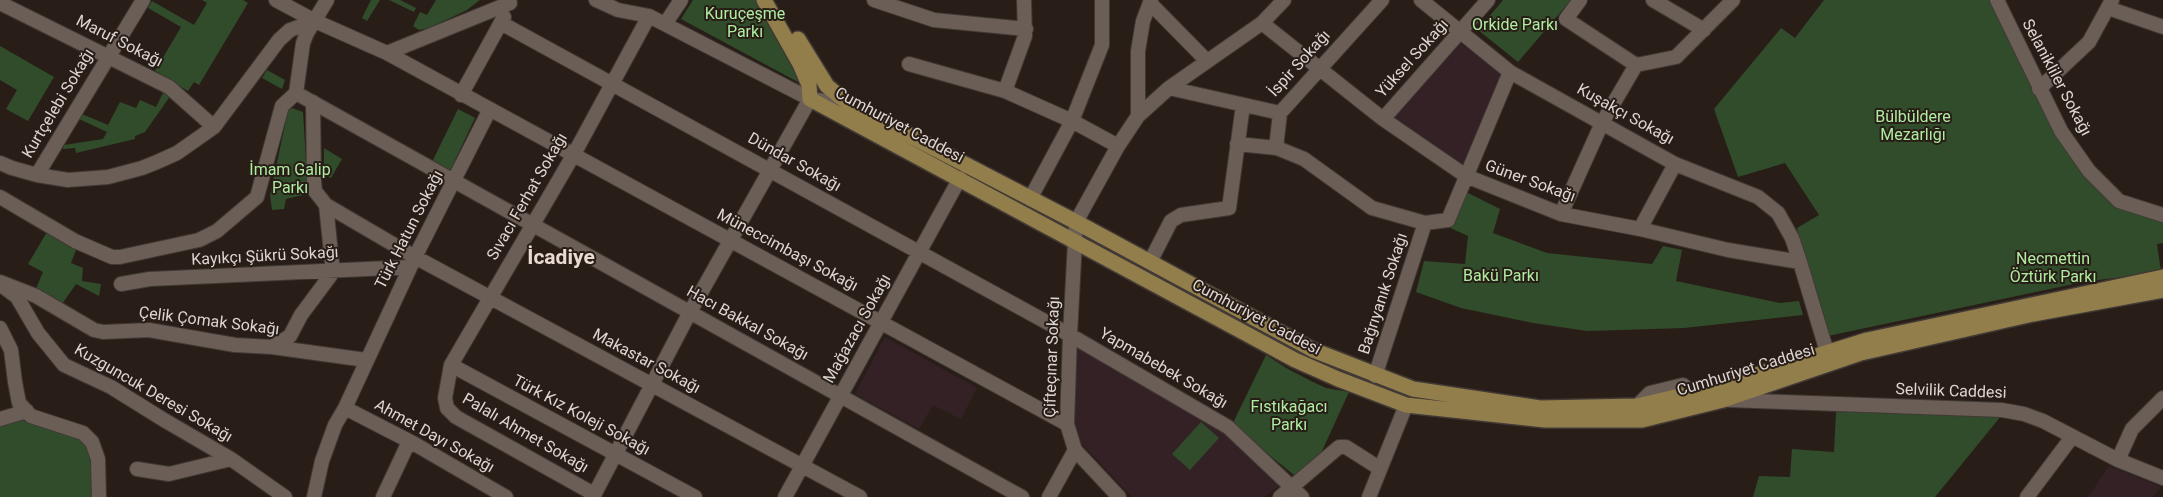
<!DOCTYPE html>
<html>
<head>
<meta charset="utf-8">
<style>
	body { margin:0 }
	canvas { display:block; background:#281d17 }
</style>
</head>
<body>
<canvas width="2163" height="497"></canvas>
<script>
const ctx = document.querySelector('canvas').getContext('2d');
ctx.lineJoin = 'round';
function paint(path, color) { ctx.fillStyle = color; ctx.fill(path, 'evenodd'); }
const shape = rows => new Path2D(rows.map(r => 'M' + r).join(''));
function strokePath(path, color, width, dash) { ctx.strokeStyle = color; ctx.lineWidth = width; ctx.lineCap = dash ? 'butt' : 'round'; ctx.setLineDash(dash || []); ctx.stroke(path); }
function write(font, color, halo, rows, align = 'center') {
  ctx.font = font + ' Roboto,sans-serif'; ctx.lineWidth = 4; ctx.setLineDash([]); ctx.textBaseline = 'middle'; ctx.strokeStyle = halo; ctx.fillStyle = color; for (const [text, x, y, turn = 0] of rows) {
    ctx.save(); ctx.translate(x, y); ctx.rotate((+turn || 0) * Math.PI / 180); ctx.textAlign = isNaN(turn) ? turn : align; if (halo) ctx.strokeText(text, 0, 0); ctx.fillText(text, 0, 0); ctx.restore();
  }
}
paint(shape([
	[1459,42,1502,75,1464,165,1394,117],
	[885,337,977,388,961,419,933,405,919,429,855,394],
	[1078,344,1224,427,1285,481,1265,497,1132,497,1069,430],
	[2109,466,2161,487,2153,497,2088,497]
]), '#342125');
paint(shape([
	[202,0,243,0,248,3,199,85,194,82,188,91,155,71,181,27,148,8,152,1,194,25,207,3],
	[371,0,380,0,367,21,362,18],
	[389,0,400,0,416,8,414,12],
	[436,0,480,0,467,10,429,28,419,30,413,26,420,12,427,15],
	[693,0,759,0,801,78,798,82,681,19],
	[1503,0,1571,0,1518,62,1478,30],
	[1824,0,1992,0,2088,176,2163,221,2163,243,2157,244,2161,272,2083,282,1823,337,1797,228,1819,215,1785,163,1738,177,1714,109,1781,28,1795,38],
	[0,46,54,77,28,121,6,109,17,90,0,80],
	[267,70,285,80,282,89,262,78],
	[164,91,171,95,145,132,135,136,135,139,76,153,75,148,63,149,64,145,103,139,107,132,79,119,82,114,108,125,120,102,136,108,140,100,156,107],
	[292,108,303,112,308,194,286,199,284,209,272,210,270,195,288,111],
	[458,109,475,118,449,173,431,164],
	[324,148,342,159,331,178,324,175],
	[1464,191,1500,209,1493,233,1547,253,1652,264,1663,246,1682,250,1676,281,1780,303,1799,301,1803,315,1684,328,1587,331,1533,323,1461,308,1416,292,1424,261,1465,264,1468,236,1444,225],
	[47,232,76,250,71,263,83,268,82,281,101,284,99,296,76,284,62,304,35,291,43,272,28,264],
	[1266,355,1288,369,1311,381,1326,388,1349,392,1322,451,1299,479,1232,425],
	[2010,405,1935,497,1753,497,1759,476,1790,477,1792,449,1834,452,1836,412],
	[24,419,81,439,94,459,95,481,92,497,0,497,0,424],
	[1201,422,1219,438,1190,470,1172,454]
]), '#304c2a');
const minor = shape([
	[276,0,315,21,387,53,1067,424],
	[596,0,618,10,649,16,810,99,849,104],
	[874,0,934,20,1026,29],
	[1421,0,1510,72,1675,164,1758,197,1778,213,1792,238,1800,262,1830,362],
	[1580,0,1566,19,1636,65],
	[1653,0,1704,30],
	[1997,0,2061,131,2089,171,2119,201,2163,215],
	[0,3,169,87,214,127],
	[1150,3,1206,60],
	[2108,8,2163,27],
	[501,23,1070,335,1228,427,1302,497],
	[1262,23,1383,119,1466,176,1561,214,1640,229,1728,250,1800,262],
	[665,24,681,0],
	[387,53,510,3],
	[909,64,1005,91,1072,121,1118,146],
	[1169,88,1280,113,1382,0],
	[2039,89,2089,42,2112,0],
	[1005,91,1025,36,1024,0],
	[296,93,1022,497],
	[461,95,504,17],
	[313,102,314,181,315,191,326,205,415,257,860,497],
	[1138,116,1138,51,1143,21,1151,0],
	[1383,119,1488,0],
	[1237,144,1277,148,1304,159,1372,208,1425,223,1448,220,1510,72],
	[1276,148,1280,113],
	[0,163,12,168,37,175,68,180,108,177,142,168,157,162,177,153,214,127,279,40,290,30,315,21],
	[37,175,143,0],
	[0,197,75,241,112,257,120,257,199,240,217,231,257,197,282,106,296,93,303,43,307,33,327,0],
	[1030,199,1072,121,1102,45,1102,0],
	[1561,214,1602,123,1636,65,1676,57,1733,0],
	[1640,229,1675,164],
	[1150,262,1171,221,1181,215,1229,208,1243,105],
	[0,282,36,296,94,330,103,332,149,330,235,345,272,347,366,360],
	[121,284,150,279,410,267],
	[5,288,17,297,38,333,64,365,111,387,164,420,231,459,285,497],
	[0,328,11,350,15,382,19,403,31,416,83,433,92,442,98,459,99,497],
	[272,347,290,336,301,315,333,272,326,205],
	[451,365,695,497],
	[1375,376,1425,223],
	[1729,400,2002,410,2024,414,2043,421,2118,460,2163,478],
	[1637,406,1650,393,1683,385,1693,393],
	[345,408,413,443,506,497],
	[0,419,27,411],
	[2118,460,2132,429,2163,398],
	[137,469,169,474,231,459],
	[594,494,456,417,447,408,445,398,451,365,574,154,649,16],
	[314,497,322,461,335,425,345,408,415,257,490,109],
	[383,497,406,448,413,443],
	[593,497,690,312,810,99],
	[785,497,960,178],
	[1049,497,1075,450],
	[1119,497,1075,450,1067,424,1070,335,1076,222,1118,146,1138,116,1169,88,1262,23,1284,0],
	[1280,497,1339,447,1346,447,1379,468],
	[1369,497,1406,405],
	[2027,497,2072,437]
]);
const major = shape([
	[764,0,800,64,809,85,810,99,1295,360,1338,379,1406,405,1545,420,1642,420,1723,400,1861,353,2033,314,2163,290],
	[798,39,827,86,849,104,1076,222,1313,350,1413,389,1540,408,1637,406,1718,387,1867,340,2163,277]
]);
strokePath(minor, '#413935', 16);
strokePath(major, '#413935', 18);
strokePath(minor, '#6a5e56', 14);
strokePath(major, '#927e4b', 15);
write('16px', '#aeeda0', '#281d17', [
	["Kuruçeşme",745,15],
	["Parkı",745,33],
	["Orkide Parkı",1515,26],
	["Bülbüldere",1913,118],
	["Mezarlığı",1913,136],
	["İmam Galip",290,171],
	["Parkı",290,189],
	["Necmettin",2053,260],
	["Öztürk Parkı",2053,278],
	["Bakü Parkı",1501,277],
	["Fıstıkağacı",1289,408],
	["Parkı",1289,426]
]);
write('16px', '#ded6d2', '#281d17', [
	["Maruf Sokağı",119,42,27],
	["Yüksel Sokağı",1413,59,-48],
	["İspir Sokağı",1300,64,-48],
	["Selanikliler Sokağı",2056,78,62],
	["Kurtçelebi Sokağı",59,104,-59],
	["Kuşakçı Sokağı",1625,115,29],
	["Cumhuriyet Caddesi",899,126,28],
	["Dündar Sokağı",794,163,29],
	["Güner Sokağı",1530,182,20],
	["Sıvacı Ferhat Sokağı",528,197,-60],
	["Türk Hatun Sokağı",410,230,-63],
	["Müneccimbaşı Sokağı",787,251,28],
	["Kayıkçı Şükrü Sokağı",265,257,-3],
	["Bağrıyanık Sokağı",1384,294,-72],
	["Cumhuriyet Caddesi",1256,318,28],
	["Çelik Çomak Sokağı",209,322,7],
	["Hacı Bakkal Sokağı",747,324,29],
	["Mağazacı Sokağı",858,329,-61],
	["Çifteçınar Sokağı",1053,357,-88],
	["Makastar Sokağı",646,362,28],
	["Yapmabebek Sokağı",1163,369,30],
	["Cumhuriyet Caddesi",1746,371,-17],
	["Selvilik Caddesi",1951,392,2],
	["Kuzguncuk Deresi Sokağı",153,394,30],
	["Türk Kız Koleji Sokağı",581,416,28],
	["Palalı Ahmet Sokağı",525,434,30],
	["Ahmet Dayı Sokağı",434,437,29]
]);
write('bold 21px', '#eadbd2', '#281d17', [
	["İcadiye",561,259]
]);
</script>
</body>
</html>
